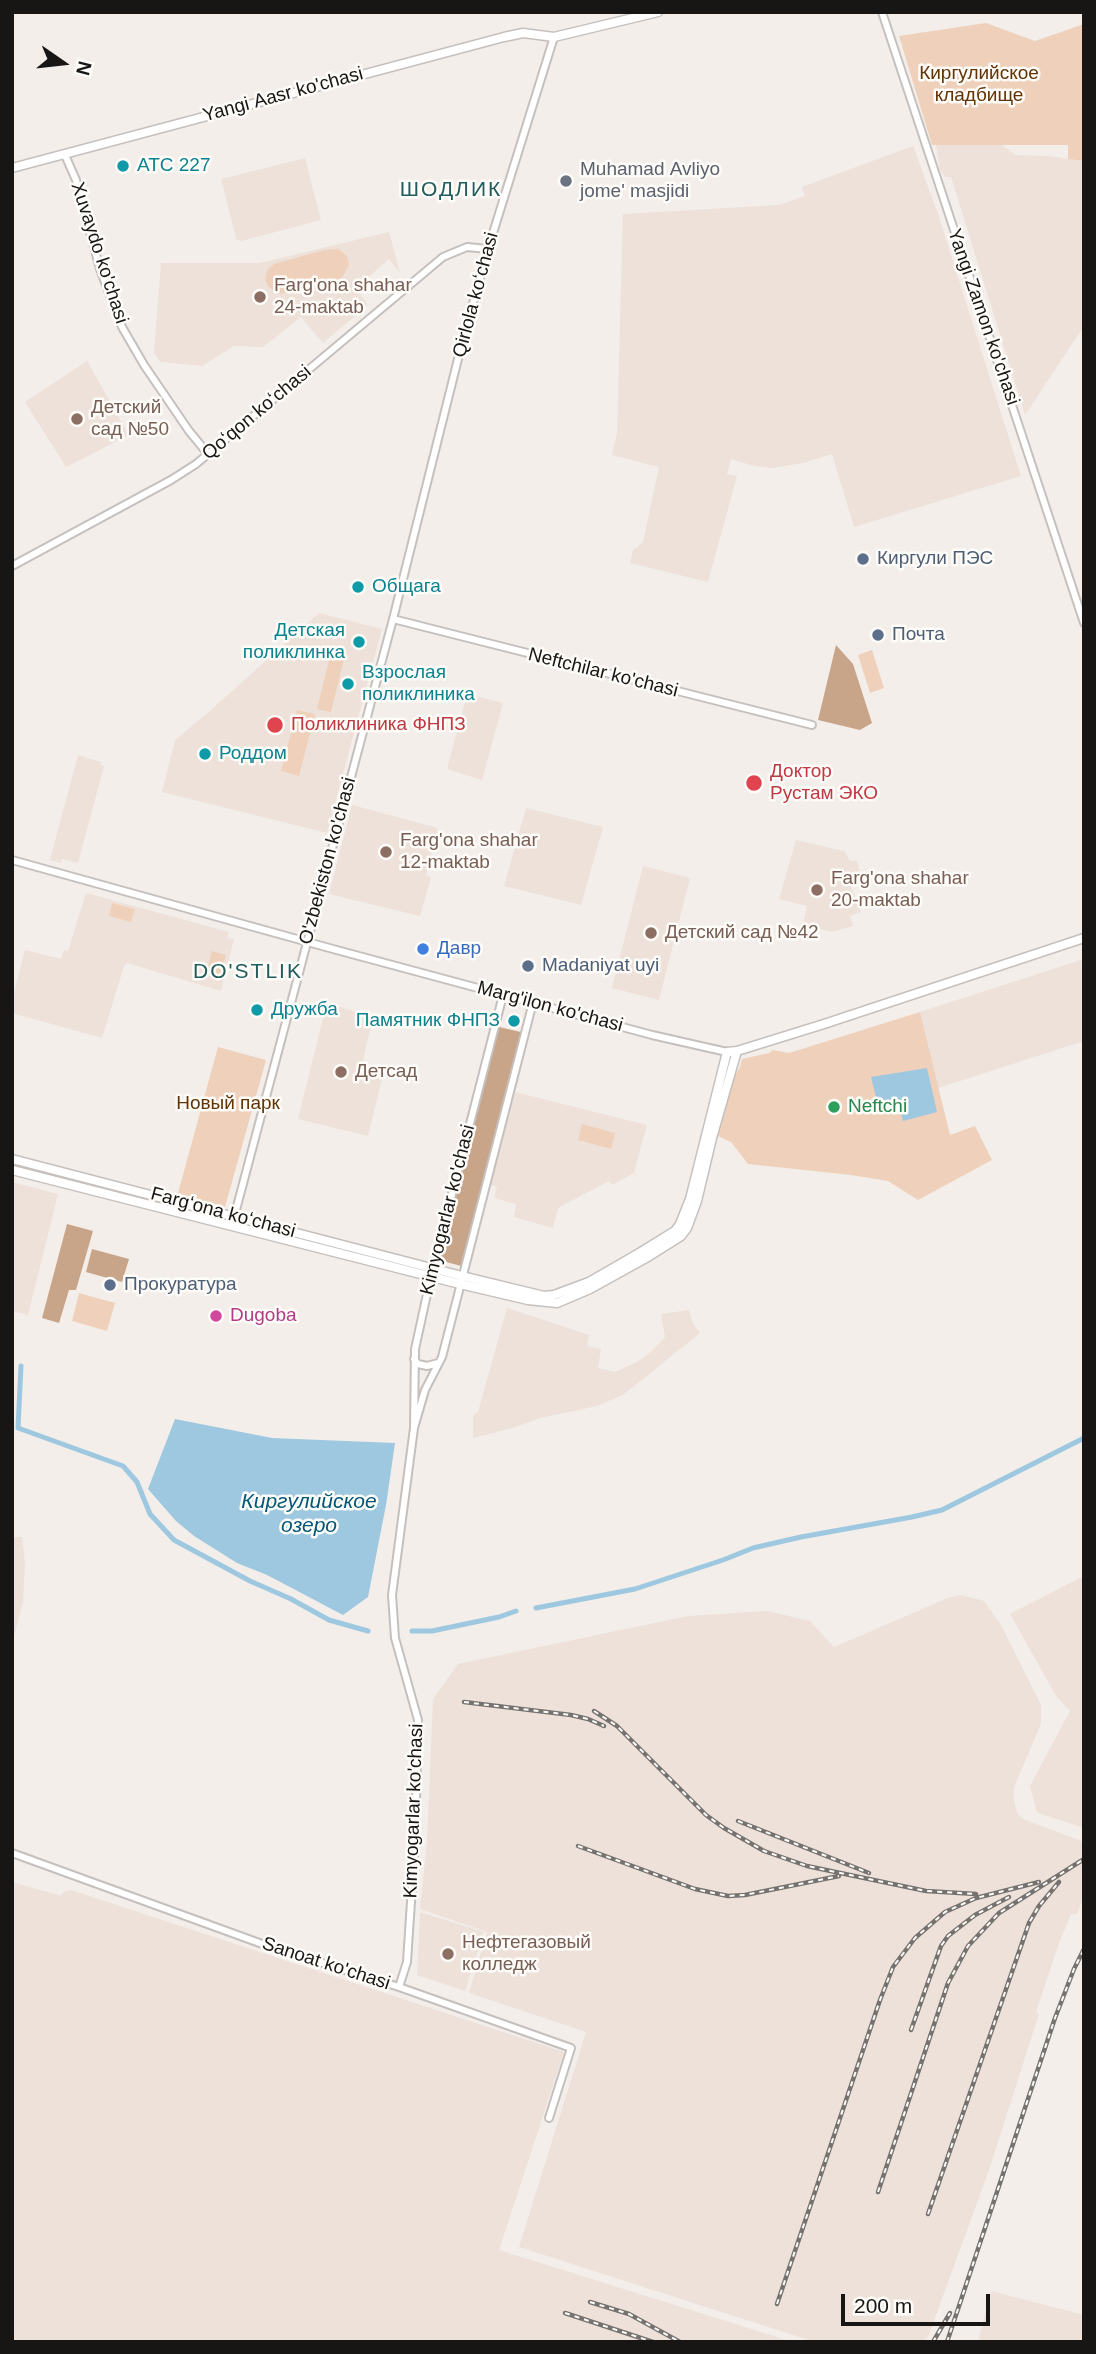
<!DOCTYPE html>
<html>
<head>
<meta charset="utf-8">
<style>
	body { margin:0 }
	#map { position:relative; width:1096px; height:2354px; overflow:hidden; background:#f3eeea; font-family:Arial,sans-serif }
	canvas { display:block }
	.frame { position:absolute; inset:0; border:14px solid #181615; pointer-events:none }
	.north { position:absolute; left:28px; top:28px; width:70px; height:70px; -webkit-text-stroke:5px #fefcf9; paint-order:stroke; rotate:104deg; font-size:19px; font-weight:700; line-height:28px; text-align:center; color:#181615 }
	.north::after { content:''; display:block; margin:auto; width:24px; height:32px; background:#181615; clip-path:polygon(50% 0,100% 100%,50% 72%,0 100%) }
	.scale { position:absolute; left:841px; top:2294px; width:149px; height:32px; box-sizing:border-box; border:4px solid #181615; border-top:0; padding-left:9px; font-size:21px; line-height:24px; white-space:nowrap; color:#181615; -webkit-text-stroke:5px #fefcf9; paint-order:stroke }
</style>
</head>
<body>
<div id="map">
<canvas width="1096" height="2354"></canvas>
<div class="frame"></div>
<div class="north">N</div>
<div class="scale">200 m</div>
</div>
<script>
const ctx = document.querySelector('canvas').getContext('2d');
ctx.lineJoin = 'round';
function paint(path, color) { ctx.fillStyle = color; ctx.fill(path, 'evenodd'); }
const shape = rows => new Path2D(rows.map(r => 'M' + r).join(''));
function strokePath(path, color, width, dash) { ctx.strokeStyle = color; ctx.lineWidth = width; ctx.lineCap = dash ? 'butt' : 'round'; ctx.setLineDash(dash || []); ctx.stroke(path); }
function write(font, color, halo, rows, align = 'center') {
  ctx.font = font + ' Arial,sans-serif'; ctx.lineWidth = 5; ctx.setLineDash([]); ctx.textBaseline = 'middle'; ctx.strokeStyle = halo; ctx.fillStyle = color; for (const [text, x, y, turn = 0] of rows) {
    ctx.save(); ctx.translate(x, y); ctx.rotate((+turn || 0) * Math.PI / 180); ctx.textAlign = isNaN(turn) ? turn : align; if (halo) ctx.strokeText(text, 0, 0); ctx.fillText(text, 0, 0); ctx.restore();
  }
}
paint(shape([
	[936,145,1002,145,1015,155,1049,156,1084,161,1084,326,1025,415,951,177,945,177,940,169],
	[913,146,938,214,1021,476,854,527,832,454,803,463,772,468,754,466,731,459,727,474,737,476,708,582,630,563,633,550,643,542,659,467,612,455,617,433,623,214,779,205,805,196,802,187],
	[305,158,321,220,241,241,236,239,221,179],
	[389,232,400,273,389,259,356,288,368,305,323,343,301,317,263,347,234,346,202,366,160,362,154,352,161,263,260,263],
	[87,361,129,435,66,467,25,402],
	[319,613,382,629,327,833,162,792,175,740,211,710],
	[467,694,503,703,482,780,447,769],
	[78,755,101,762,101,765,104,766,78,863,62,859,61,863,50,860],
	[352,805,438,828,426,876,431,877,420,916,329,894],
	[526,808,603,827,581,905,504,886],
	[796,840,844,851,850,861,857,861,861,877,849,882,861,912,850,916,853,926,832,932,803,925,807,906,779,899],
	[643,866,690,878,659,1000,612,988],
	[86,893,229,932,227,938,234,939,221,991,127,963,124,966,102,1038,12,1013,12,1000,25,950,61,959,64,950,68,951],
	[1084,959,1084,1041,938,1088,920,1012],
	[327,1003,373,1017,361,1069,383,1075,368,1136,298,1119],
	[515,1092,647,1125,634,1173,612,1185,609,1181,558,1208,553,1228,514,1217,516,1204,494,1198,497,1187,490,1185],
	[12,1182,58,1194,28,1315,12,1311],
	[507,1308,589,1335,587,1346,601,1349,598,1368,615,1372,637,1362,651,1352,665,1337,661,1314,689,1310,693,1324,700,1333,623,1395,597,1406,540,1418,516,1427,473,1438,473,1416,478,1412],
	[12,1537,22,1537,25,1564,23,1602,12,1644],
	[1084,1576,1084,1828,1038,1813,1036,1809,1030,1786,1070,1711,1056,1696,1010,1614],
	[961,1595,984,1601,1001,1625,1041,1705,1041,1724,1014,1787,1014,1800,1017,1813,1023,1819,1084,1842,1084,1895,1077,1914,1071,1914,1059,1943,1036,2012,1039,2014,989,2170,928,2337,923,2342,815,2342,519,2247,586,2032,469,1993,487,1932,420,1909,427,1842,433,1699,458,1664,688,1616,767,1611,810,1621,834,1647,948,1598],
	[12,1882,61,1896,65,1891,71,1890,564,2052,499,2250,793,2342,12,2342],
	[420,1912,484,1932,465,1991,417,1975],
	[991,2291,1084,2315,1084,2342,978,2342]
]), '#ede1d9');
paint(shape([
	[986,23,1035,41,1084,24,1084,161,1068,159,1068,145,932,145,899,36],
	[338,249,347,256,349,265,342,278,279,294,268,286,265,279,267,270,274,264,324,250],
	[332,648,346,651,331,712,317,709],
	[872,650,884,688,870,693,858,655],
	[297,710,315,714,299,776,281,771],
	[112,903,135,909,131,922,109,916],
	[212,951,226,955,219,978,206,974],
	[920,1012,950,1135,975,1126,992,1160,918,1200,888,1181,851,1175,748,1164,731,1142,718,1136,733,1078,740,1067,742,1059,769,1053,773,1050,789,1053],
	[218,1047,266,1060,225,1207,178,1193],
	[582,1124,615,1133,611,1149,578,1140],
	[79,1293,115,1303,107,1331,72,1321]
]), '#efd1bb');
paint(shape([
	[836,645,853,664,872,723,860,730,818,720],
	[495,1026,525,1033,465,1267,435,1259],
	[67,1224,93,1231,76,1290,69,1290,59,1323,42,1318],
	[92,1249,129,1259,122,1282,86,1272]
]), '#c8a489');
paint(shape([
	[927,1068,937,1112,903,1121,899,1107,880,1113,871,1077],
	[175,1419,272,1438,395,1443,386,1505,368,1597,343,1615,267,1575,237,1563,194,1536,176,1521,148,1489]
]), '#9dc8e0');
strokePath(shape([
	[21,1366,18,1428,123,1466,137,1482,150,1514,174,1540,250,1581,291,1599,329,1620,368,1631],
	[536,1608,635,1589,723,1560,753,1548,801,1537,912,1517,942,1510,1084,1438],
	[412,1631,432,1631,499,1617,516,1611]
]), '#9dc8e0', 5);
const minor = shape([
	[882,12,1084,623],
	[65,155,76,180,100,269,122,327,144,365,189,431,208,454],
	[12,566,171,480,196,464,443,257,467,247,488,249],
	[393,619,812,725],
	[12,860,333,949,652,1035,727,1052],
	[503,995,431,1276,415,1349,414,1428,425,1390,442,1357,533,1002],
	[232,1225,393,619,462,343,488,249,554,37],
	[414,1359,418,1364,427,1366,438,1363],
	[12,1853,265,1945,399,1987,571,2048,549,2118],
	[399,1987,407,1962,415,1841,418,1720,395,1638,392,1595,414,1428]
]);
const major = shape([
	[12,168,504,37,523,33,554,37,658,12],
	[12,1159,462,1276,544,1296,554,1295,589,1282,641,1252,675,1231,680,1224,690,1199,727,1052,737,1051,824,1024,1084,938],
	[12,1170,460,1284,528,1300,557,1303,590,1289,646,1258,681,1236,687,1228,697,1201,712,1138,737,1051]
]);
strokePath(minor, '#c5c0bd', 10);
strokePath(major, '#c5c0bd', 11);
strokePath(minor, '#fff', 6);
strokePath(major, '#fff', 8);
const rail = shape([
	[464,1702,571,1715,588,1719,604,1726],
	[594,1711,617,1726,706,1815,724,1828,764,1851,807,1866,926,1891,976,1894],
	[738,1821,869,1873],
	[578,1846,695,1889,728,1896,745,1895,839,1876],
	[911,2030,941,1946,948,1936,975,1915,1009,1897],
	[878,2192,948,1983,968,1946,999,1913,1084,1859],
	[928,2214,1029,1923,1039,1906,1059,1882],
	[590,2302,629,2314,680,2342],
	[777,2304,880,2000,893,1967,915,1938,945,1912,976,1898,1039,1882],
	[565,2313,653,2342],
	[933,2342,950,2313],
	[947,2342,1055,2018,1074,1969,1084,1949]
]);
strokePath(rail, '#75726f', 4.5);
strokePath(rail, '#fefcf9', 2, [5]);
for (const [x, y, r, color] of [
	[123,166,7,"#0f9aa8"],
	[566,181,7,"#6b7280"],
	[260,297,7,"#8d6e63"],
	[77,419,7,"#8d6e63"],
	[863,559,7,"#5c6f8a"],
	[358,587,7,"#0f9aa8"],
	[878,635,7,"#5c6f8a"],
	[359,642,7,"#0f9aa8"],
	[348,684,7,"#0f9aa8"],
	[275,725,9,"#e0444e"],
	[205,754,7,"#0f9aa8"],
	[754,783,9,"#e0444e"],
	[386,852,7,"#8d6e63"],
	[817,890,7,"#8d6e63"],
	[651,933,7,"#8d6e63"],
	[423,949,7,"#3f7fe0"],
	[528,966,7,"#5c6f8a"],
	[257,1010,7,"#0f9aa8"],
	[514,1021,7,"#0f9aa8"],
	[341,1072,7,"#8d6e63"],
	[834,1107,7,"#2e9e5b"],
	[110,1285,7,"#5c6f8a"],
	[216,1316,7,"#d1479c"],
	[448,1954,7,"#8d6e63"]
]) { const dot = new Path2D(); dot.arc(x, y, r, 0, 2 * Math.PI); ctx.fillStyle = color; ctx.fill(dot); strokePath(dot, '#fefcf9', 2.5); }
write('19px', '#623303', '#fefcf9', [
	["Киргулийское",979,74],
	["кладбище",979,96],
	["Новый парк",228,1104]
]);
write('19px', '#181615', '#fefcf9', [
	["Yangi Aasr ko'chasi",283,95,-15],
	["Xuvaydo ko'chasi",99,253,72],
	["Qirlola koʻchasi",476,295,-75],
	["Yangi Zamon ko'chasi",983,317,71],
	["Qoʻqon koʻchasi",257,413,-40],
	["Neftchilar ko'chasi",603,673,14],
	["O'zbekiston ko'chasi",328,861,-75],
	["Marg'ilon ko'chasi",550,1007,15],
	["Kimyogarlar ko'chasi",448,1210,-76],
	["Fargʻona koʻchasi",223,1213,15],
	["Kimyogarlar ko'chasi",414,1811,-88],
	["Sanoat ko'chasi",326,1964,18]
]);
write('19px', '#0d838f', '#fefcf9', [
	["АТС 227",137,166],
	["Общага",372,587],
	["Детская",345,631,"right"],
	["поликлинка",345,653,"right"],
	["Взрослая",362,673],
	["поликлиника",362,695],
	["Роддом",219,754],
	["Дружба",271,1010],
	["Памятник ФНПЗ",500,1021,"right"]
], 'left');
write('19px', '#5b616d', '#fefcf9', [
	["Muhamad Avliyo",580,170],
	["jome' masjidi",580,192]
], 'left');
write('19px', '#785e54', '#fefcf9', [
	["Farg'ona shahar",274,286],
	["24-maktab",274,308],
	["Детский",91,408],
	["сад №50",91,430],
	["Farg'ona shahar",400,841],
	["12-maktab",400,863],
	["Farg'ona shahar",831,879],
	["20-maktab",831,901],
	["Детский сад №42",665,933],
	["Детсад",355,1072],
	["Нефтегазовый",462,1943],
	["колледж",462,1965]
], 'left');
write('19px', '#4e5e75', '#fefcf9', [
	["Киргули ПЭС",877,559],
	["Почта",892,635],
	["Madaniyat uyi",542,966],
	["Прокуратура",124,1285]
], 'left');
write('19px', '#be3a42', '#fefcf9', [
	["Поликлиника ФНПЗ",291,725],
	["Доктор",770,772],
	["Рустам ЭКО",770,794]
], 'left');
write('19px', '#366cbe', '#fefcf9', [
	["Давр",437,949]
], 'left');
write('19px', '#27864d', '#fefcf9', [
	["Neftchi",848,1107]
], 'left');
write('19px', '#b23c85', '#fefcf9', [
	["Dugoba",230,1316]
], 'left');
ctx.letterSpacing = '2px';
write('21px', '#215c5b', '#fefcf9', [
	["ШОДЛИК",451,190],
	["DO'STLIK",248,972]
]);
ctx.letterSpacing = '0px';
write('italic 21px', '#035677', '#fefcf9', [
	["Киргулийское",309,1502],
	["озеро",309,1526]
]);
</script>
</body>
</html>
